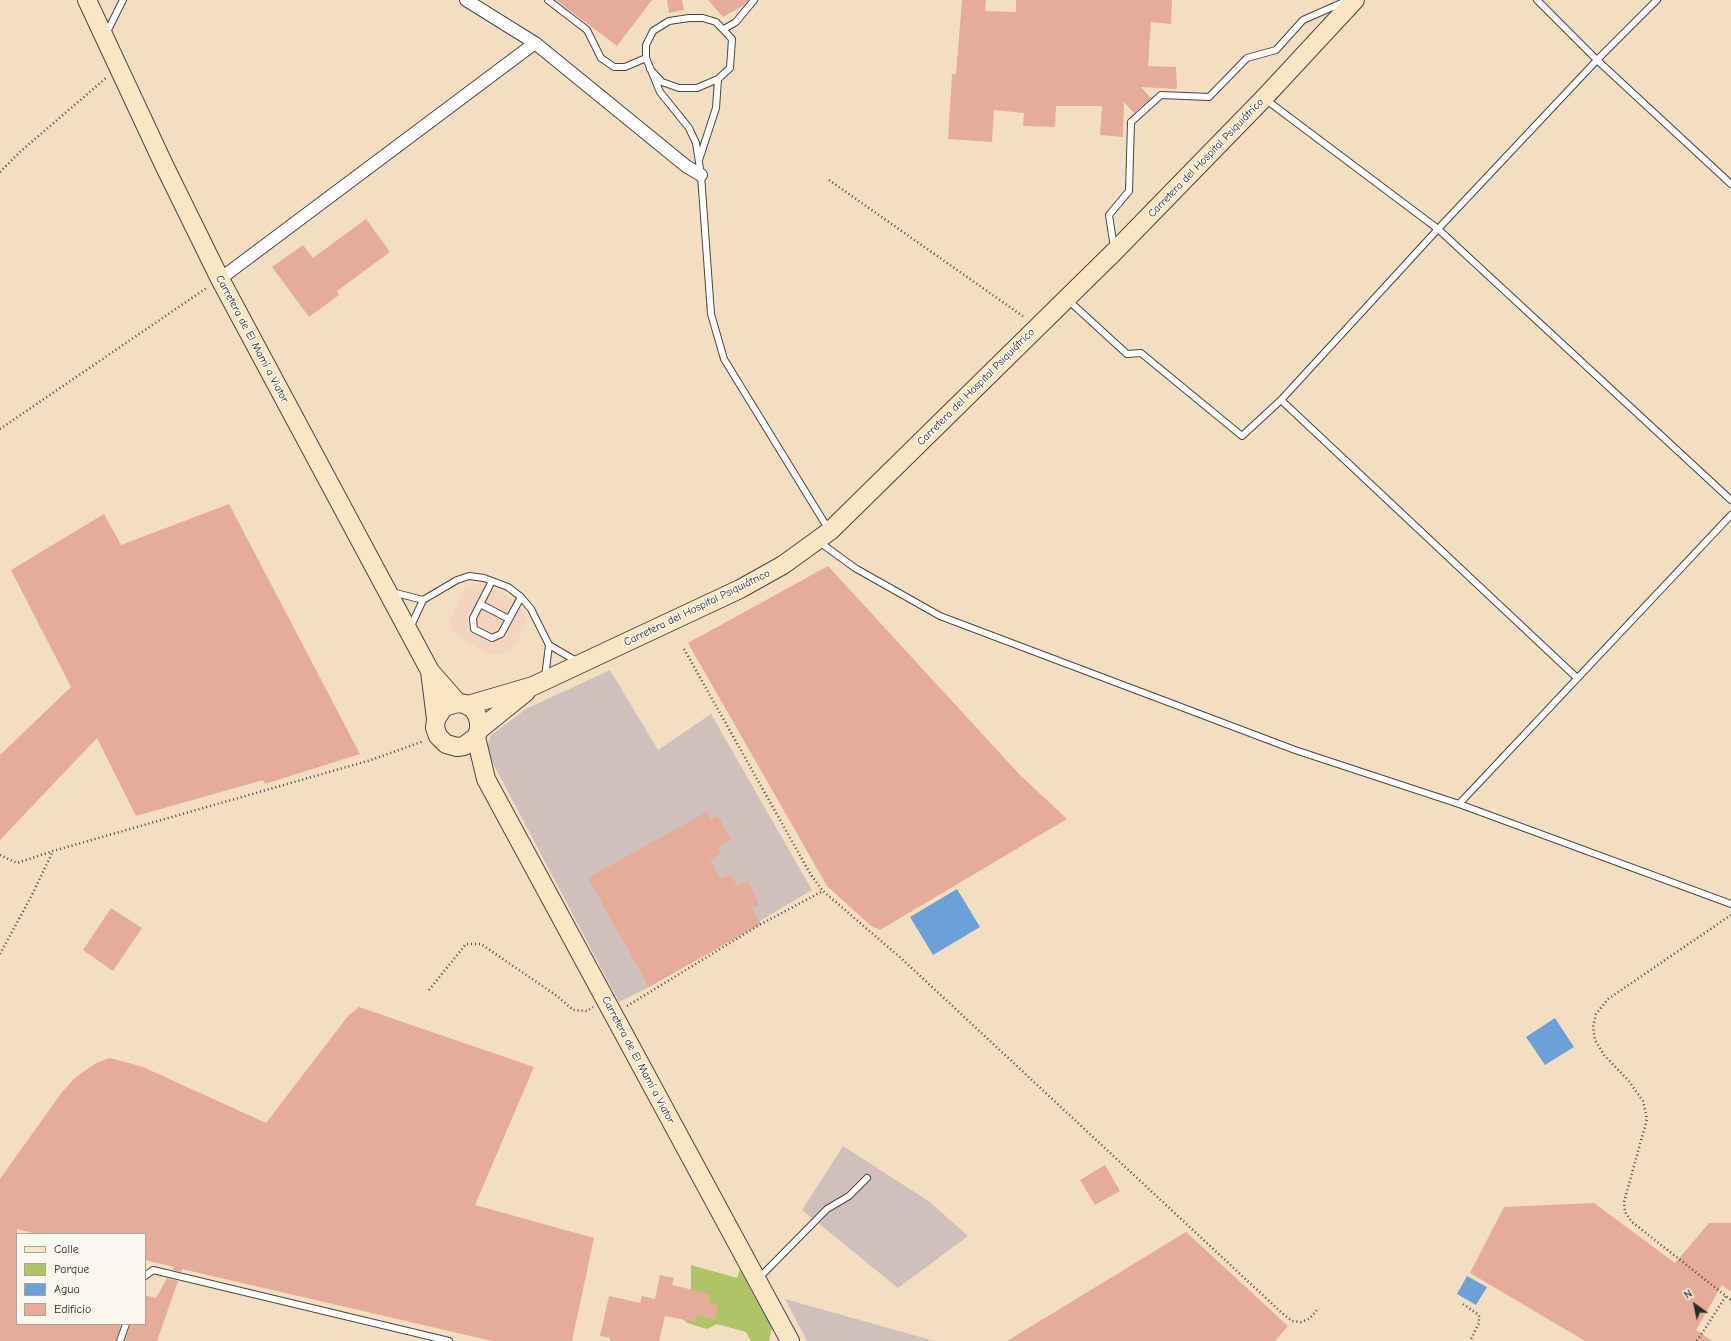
<!DOCTYPE html>
<html>
<head>
<meta charset="utf-8">
<style>
	body { margin:0 }
	#map { position:relative; width:1731px; height:1341px; overflow:hidden; background:#f4dec1; font-family:"Comic Neue",sans-serif }
	canvas { display:block }
	.legend { position:absolute; left:16px; top:1233px; width:130px; height:92px; box-sizing:border-box; background:#fbf7ec; border:1px solid #a8a59f; margin:0; padding:5px 7px; list-style:none; font-size:12px; color:#2b2b2b }
	.legend li { display:flex; align-items:center; gap:8px; height:20px }
	.legend b { width:20px; border:1px solid #a8a59f }
	.north { position:absolute; left:1675px; top:1285px; width:40px; height:40px; -webkit-text-stroke:3px #fbf7ec; paint-order:stroke; rotate:327deg; font-size:11px; font-weight:700; line-height:16px; text-align:center; color:#2b2b2b }
	.north::after { content:''; display:block; margin:auto; width:14px; height:18px; background:#2b2b2b; clip-path:polygon(50% 0,100% 100%,50% 72%,0 100%) }
</style>
</head>
<body>
<div id="map">
<canvas width="1731" height="1341"></canvas>
<ul class="legend">
<li><b style="height:5px;background:#fbe6c4"></b>Calle</li>
<li><b style="height:11px;background:#b0c367"></b>Parque</li>
<li><b style="height:11px;background:#6ba1d8"></b>Agua</li>
<li><b style="height:11px;background:#e4ac99"></b>Edificio</li>
</ul>
<div class="north">N</div>
</div>
<script>
const ctx = document.querySelector('canvas').getContext('2d');
ctx.lineJoin = 'round';
function paint(path, color) { ctx.fillStyle = color; ctx.fill(path, 'evenodd'); }
const shape = rows => new Path2D(rows.map(r => 'M' + r).join(''));
function strokePath(path, color, width, dash) { ctx.strokeStyle = color; ctx.lineWidth = width; ctx.lineCap = dash ? 'butt' : 'round'; ctx.setLineDash(dash || []); ctx.stroke(path); }
function write(font, color, halo, rows, align = 'center') {
  ctx.font = font + ' "Comic Neue",sans-serif'; ctx.lineWidth = 3; ctx.setLineDash([]); ctx.textBaseline = 'middle'; ctx.strokeStyle = halo; ctx.fillStyle = color; for (const [text, x, y, turn = 0] of rows) {
    ctx.save(); ctx.translate(x, y); ctx.rotate((+turn || 0) * Math.PI / 180); ctx.textAlign = isNaN(turn) ? turn : align; if (halo) ctx.strokeText(text, 0, 0); ctx.fillText(text, 0, 0); ctx.restore();
  }
}
paint(shape([
	[483,584,516,601,527,618,521,634,511,651,491,655,465,641,447,628,466,585]
]), '#f4d3c0');
paint(shape([
	[610,670,658,750,711,714,812,890,649,987,619,1002,486,750,491,735,526,709],
	[843,1146,930,1202,968,1236,898,1288,802,1210],
	[785,1299,931,1340,936,1341,807,1341]
]), '#d0c0bc');
paint(shape([
	[691,1265,737,1278,740,1270,772,1328,769,1341,751,1341,746,1332,717,1324,707,1329,687,1323,683,1319,691,1289]
]), '#b0c367');
paint(shape([
	[957,889,980,927,933,955,910,917],
	[1555,1018,1574,1047,1545,1065,1526,1037],
	[1467,1276,1487,1287,1476,1305,1457,1294]
]), '#6ba1d8');
paint(shape([
	[556,0,652,0,617,46],
	[667,0,682,0,684,10,669,13],
	[708,0,748,0,744,5,723,17],
	[962,0,986,0,985,11,1016,12,1016,0,1172,0,1171,24,1151,22,1148,66,1176,67,1177,89,1141,87,1151,98,1134,113,1124,102,1123,137,1100,135,1102,106,1056,106,1055,127,1023,126,1024,113,994,110,992,142,948,139,952,74,956,74],
	[366,219,390,252,337,291,339,295,309,317,272,267,303,245,313,258],
	[229,504,360,754,265,784,263,780,136,816,97,738,0,840,0,755,71,687,11,570,104,514,121,545],
	[828,566,1019,774,1067,819,880,930,871,926,827,886,688,643],
	[706,812,711,820,718,816,731,840,718,847,721,853,710,860,721,879,731,874,737,886,747,881,759,904,752,908,761,924,649,987,588,878],
	[111,908,142,928,113,971,83,950],
	[359,1007,534,1067,475,1205,594,1238,572,1341,492,1341,182,1269,181,1272,172,1270,174,1267,145,1260,145,1234,37,1234,17,1229,17,1324,121,1324,116,1341,0,1341,0,1179,62,1092,76,1077,96,1063,110,1058,143,1067,266,1123,348,1016],
	[1105,1165,1120,1191,1095,1205,1080,1180],
	[1594,1203,1675,1263,1709,1223,1731,1223,1731,1292,1722,1285,1696,1330,1712,1341,1585,1341,1470,1273,1504,1207],
	[1186,1232,1288,1326,1275,1341,1007,1341],
	[660,1275,674,1278,672,1285,710,1294,708,1302,716,1304,718,1309,715,1320,698,1315,695,1322,665,1316,659,1341,610,1341,610,1338,600,1336,609,1296,640,1303,642,1296,655,1299],
	[167,1278,178,1281,157,1341,125,1341,130,1324,145,1324,145,1295,156,1298]
]), '#e4ac99');
const lane = shape([
	[548,0,587,30,601,58,614,67,625,67,646,58],
	[1537,0,1597,60,1731,184],
	[724,29,736,22,754,0],
	[106,34,123,0],
	[650,69,662,82,679,88,697,88,718,79,730,68,732,39,716,22,703,18,689,18,669,21,653,31,646,45,646,58,660,92,689,128,696,143,701,175,711,314,724,359,829,530],
	[1265,99,1438,229,1731,500],
	[699,160,716,108,718,79],
	[1114,248,1109,215,1129,191,1131,122,1161,95,1209,97,1247,58,1276,50,1303,20,1346,1],
	[1068,300,1127,354,1141,353,1242,436,1281,400,1438,229,1597,60,1657,0],
	[1281,400,1576,677],
	[818,541,855,568,940,616,1295,750,1459,804,1731,904],
	[492,581,473,618,474,629,492,638,501,634,521,597],
	[392,592,423,600],
	[480,604,509,619],
	[410,628,423,600,457,580,469,576,484,578,508,587,521,597,531,609,549,645,578,662],
	[545,677,549,645],
	[1459,804,1731,515],
	[145,1276,153,1270,449,1341],
	[758,1279,827,1209,849,1196,867,1178],
	[120,1341,126,1324]
]);
const street = shape([
	[466,0,535,43,686,166,701,175],
	[220,279,535,43]
]);
const secondary = shape([
	[87,0,164,165,220,279,430,671,458,703],
	[430,671,436,719,435,728,438,736,446,744,457,747,464,746,476,737,479,730,479,722,477,715,473,709,465,704,458,703,444,707,436,719],
	[468,705,533,686,740,589,783,565,830,531,1114,252,1264,98,1355,0],
	[479,730,526,692],
	[476,737,486,779,790,1341]
]);
strokePath(lane, '#494642', 8);
strokePath(street, '#494642', 14);
strokePath(secondary, '#494642', 20);
strokePath(shape([
	[0,172,21,151,106,78],
	[829,180,1024,317],
	[0,429,208,287],
	[684,649,811,875,823,891,902,959,1282,1313,1292,1321,1301,1322,1309,1319,1319,1308],
	[0,855,17,863,53,851,371,760,424,741],
	[1731,915,1608,999,1596,1014,1593,1027,1595,1040,1604,1055,1628,1080,1643,1101,1647,1119,1624,1202,1625,1212,1632,1222,1731,1300],
	[0,954,32,895,53,851],
	[429,990,466,944,481,944,557,996,573,1010,587,1011,593,1007],
	[627,1006,761,924,823,891],
	[1463,1304,1479,1315,1479,1323,1470,1341],
	[1697,1341,1726,1296]
]), '#494642', 2.5, [1, 3]);
strokePath(lane, '#fff', 6);
strokePath(street, '#fff', 12);
strokePath(secondary, '#fbe6c4', 18);
write('11px', '#2b2b2b', '#fbf7ec', [
	["Carretera del Hospital Psiquiátrico",1206,158,-46],
	["Carretera de El Mamí a Viator",252,339,62],
	["Carretera del Hospital Psiquiátrico",976,387,-45],
	["Carretera del Hospital Psiquiátrico",697,608,-26],
	["Carretera de El Mamí a Viator",638,1060,62]
]);
</script>
</body>
</html>
